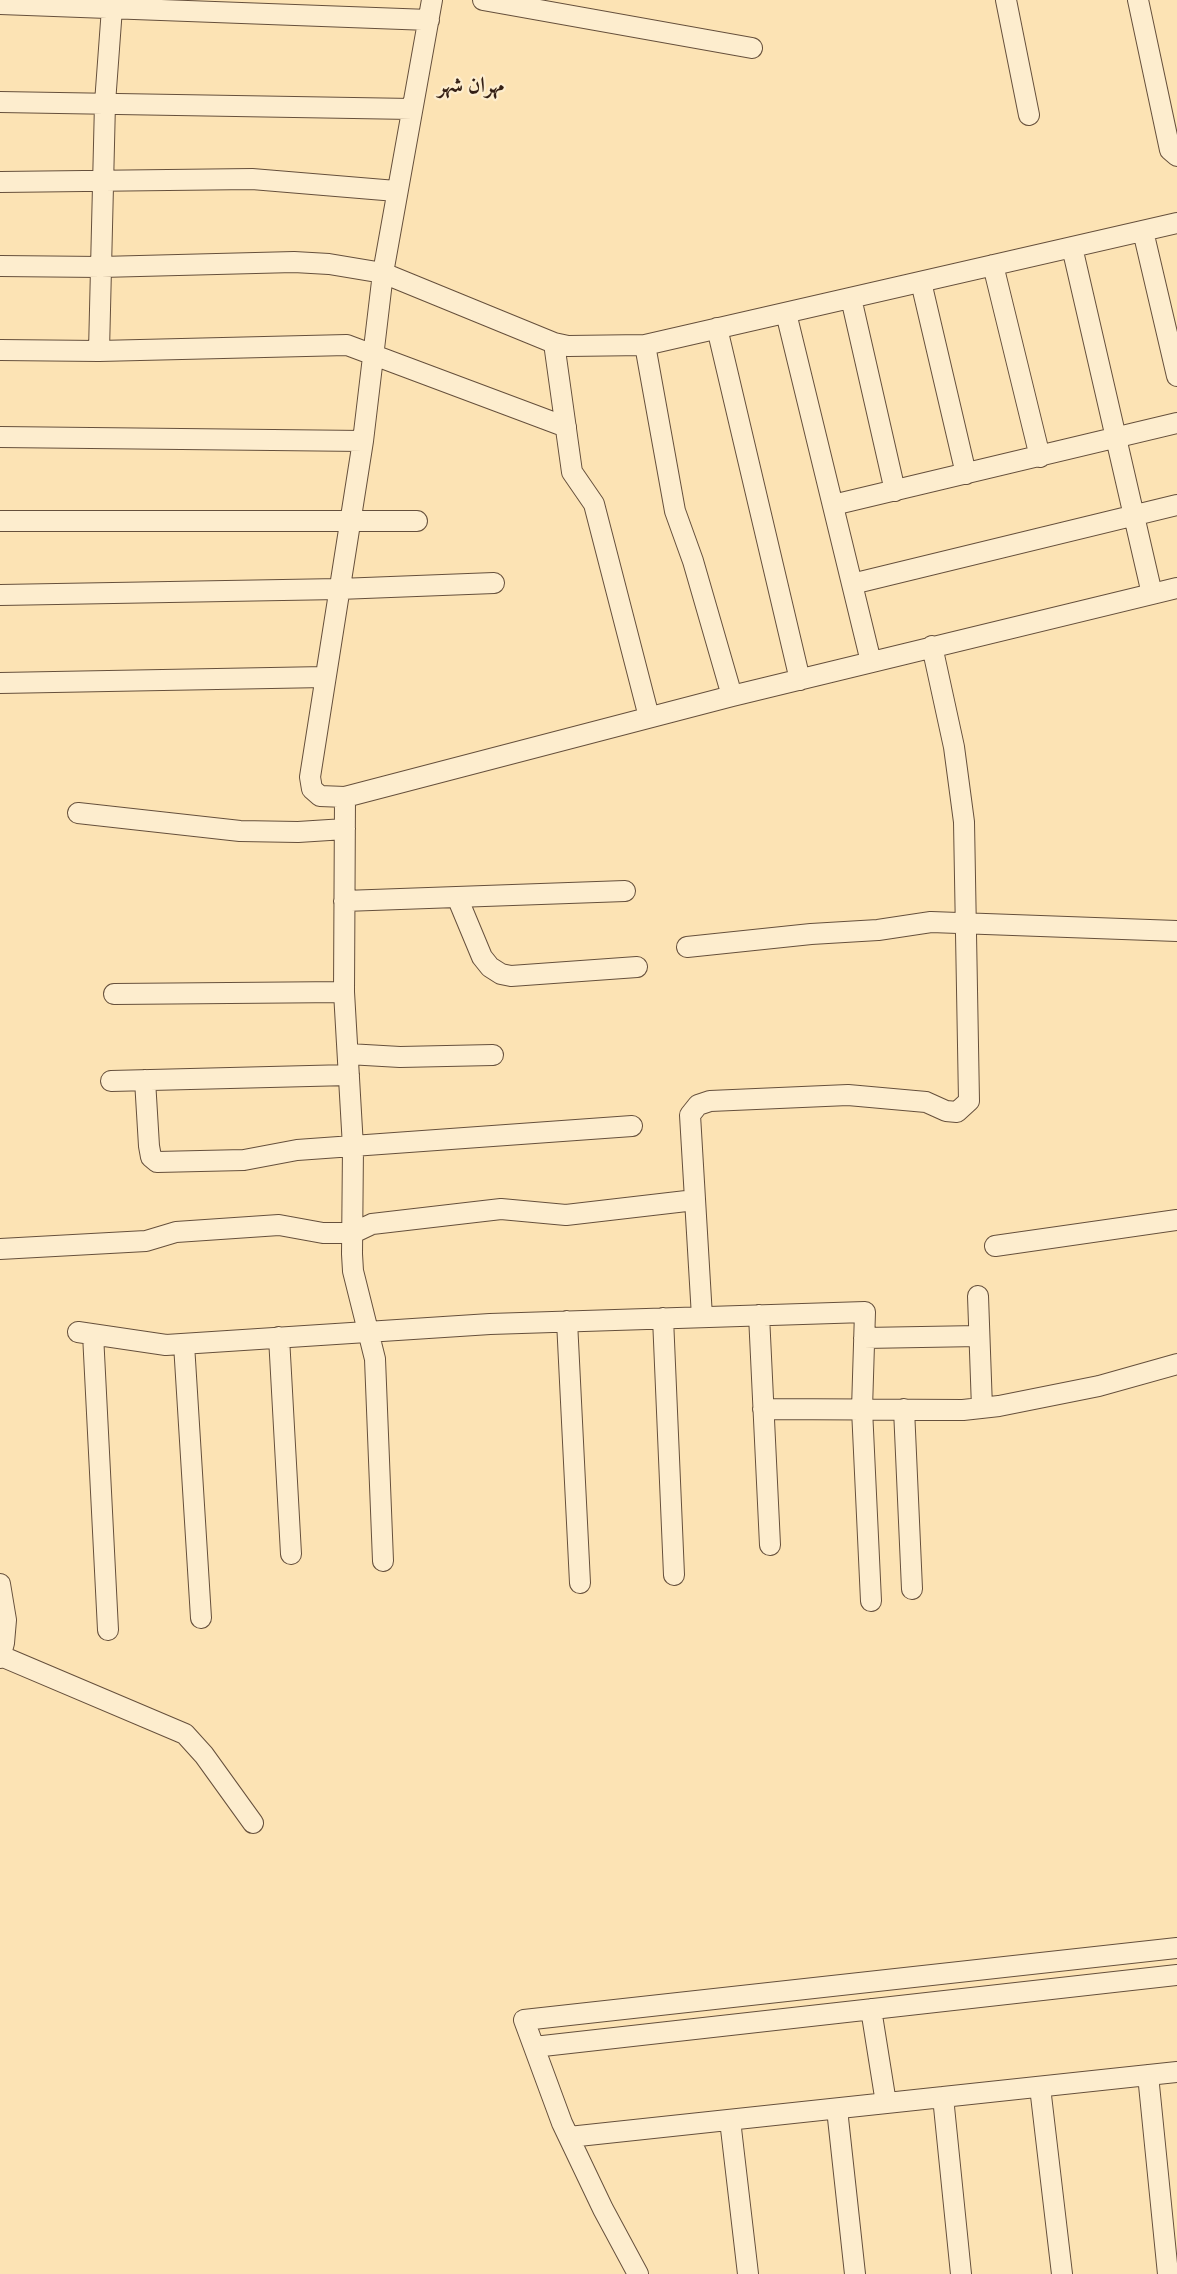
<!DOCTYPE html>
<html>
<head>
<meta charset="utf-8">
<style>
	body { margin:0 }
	canvas { display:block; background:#fce3b4 }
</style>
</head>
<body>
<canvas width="1177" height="2274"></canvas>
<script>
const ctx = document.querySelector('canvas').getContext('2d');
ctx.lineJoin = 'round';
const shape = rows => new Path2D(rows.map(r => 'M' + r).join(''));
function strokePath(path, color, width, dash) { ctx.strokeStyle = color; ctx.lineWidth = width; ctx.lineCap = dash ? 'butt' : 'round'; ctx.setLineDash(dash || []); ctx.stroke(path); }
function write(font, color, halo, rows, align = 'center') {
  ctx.font = font + ' "IM FELL French Canon",Amiri,serif'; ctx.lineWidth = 4.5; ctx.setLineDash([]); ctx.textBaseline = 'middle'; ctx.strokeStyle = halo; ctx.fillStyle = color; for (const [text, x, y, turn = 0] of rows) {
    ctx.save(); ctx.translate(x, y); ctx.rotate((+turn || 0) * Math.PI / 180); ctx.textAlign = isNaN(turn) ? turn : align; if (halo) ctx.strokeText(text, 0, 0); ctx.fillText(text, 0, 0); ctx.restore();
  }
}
const minor = shape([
	[432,0,383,273,363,441,310,777,312,789,320,796,345,797,732,696,1177,588],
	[483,0,752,48],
	[1006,0,1029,115],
	[1138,0,1170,150,1177,156],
	[0,4,429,20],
	[0,102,412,109],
	[0,182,252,179,396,191],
	[1143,231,1177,376],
	[1072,247,1152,594],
	[993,265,1040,457],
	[0,266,101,267,294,262,329,264,383,273,554,343,568,346,645,345,1177,223],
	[921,282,966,474],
	[851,298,895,491],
	[786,313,871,662],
	[717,328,800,680],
	[554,343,572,472,594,504,649,717],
	[645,345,675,511,693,561,732,696],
	[0,350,99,351,347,345,566,427],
	[99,351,105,103,112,8],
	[0,437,363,441],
	[833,505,1177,423],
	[0,521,417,521],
	[852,584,1177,505],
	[0,595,339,589,494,583],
	[0,683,325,677],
	[345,797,344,992,353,1147,352,1254,353,1271,375,1359,383,1561],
	[78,813,240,831,298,832,345,829],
	[457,897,482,957,490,967,501,974,511,976,637,967],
	[344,901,625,891],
	[687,947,811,934,878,930,931,922,1177,931],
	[114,994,344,992],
	[348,1054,400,1057,493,1055],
	[145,1080,149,1146,151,1157,157,1162,244,1160,297,1150,632,1126],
	[111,1081,349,1075],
	[995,1246,1177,1220],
	[0,1249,146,1241,176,1232,279,1225,323,1233,353,1233,372,1224,501,1209,566,1215,695,1200],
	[978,1296,982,1408],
	[759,1315,770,1545],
	[702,1317,690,1115,698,1105,710,1101,848,1095,926,1102,946,1111,957,1112,969,1101,964,822,954,747,932,646],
	[663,1318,674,1575],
	[567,1321,580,1583],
	[78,1332,166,1345,490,1324,865,1312,862,1409,871,1601],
	[93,1334,108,1630],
	[279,1337,291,1554],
	[864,1338,979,1336],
	[184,1344,201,1618],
	[763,1409,963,1410,999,1406,1099,1386,1177,1364],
	[904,1409,912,1589],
	[0,1584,6,1620,4,1643,0,1658],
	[1,1656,185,1734,204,1755,253,1823],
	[871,2009,886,2103],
	[534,2047,1177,1975],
	[1148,2075,1168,2274],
	[1040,2087,1062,2274],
	[943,2097,961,2274],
	[837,2109,855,2274],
	[730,2120,748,2274],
	[569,2137,1177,2072],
	[638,2274,603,2209,562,2123,524,2020,1177,1948]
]);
strokePath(minor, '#66503c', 22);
strokePath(minor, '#fdedce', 20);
write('bold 22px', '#341f14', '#fdedce', [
	["مہران شہر",471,87]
]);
</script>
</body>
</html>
